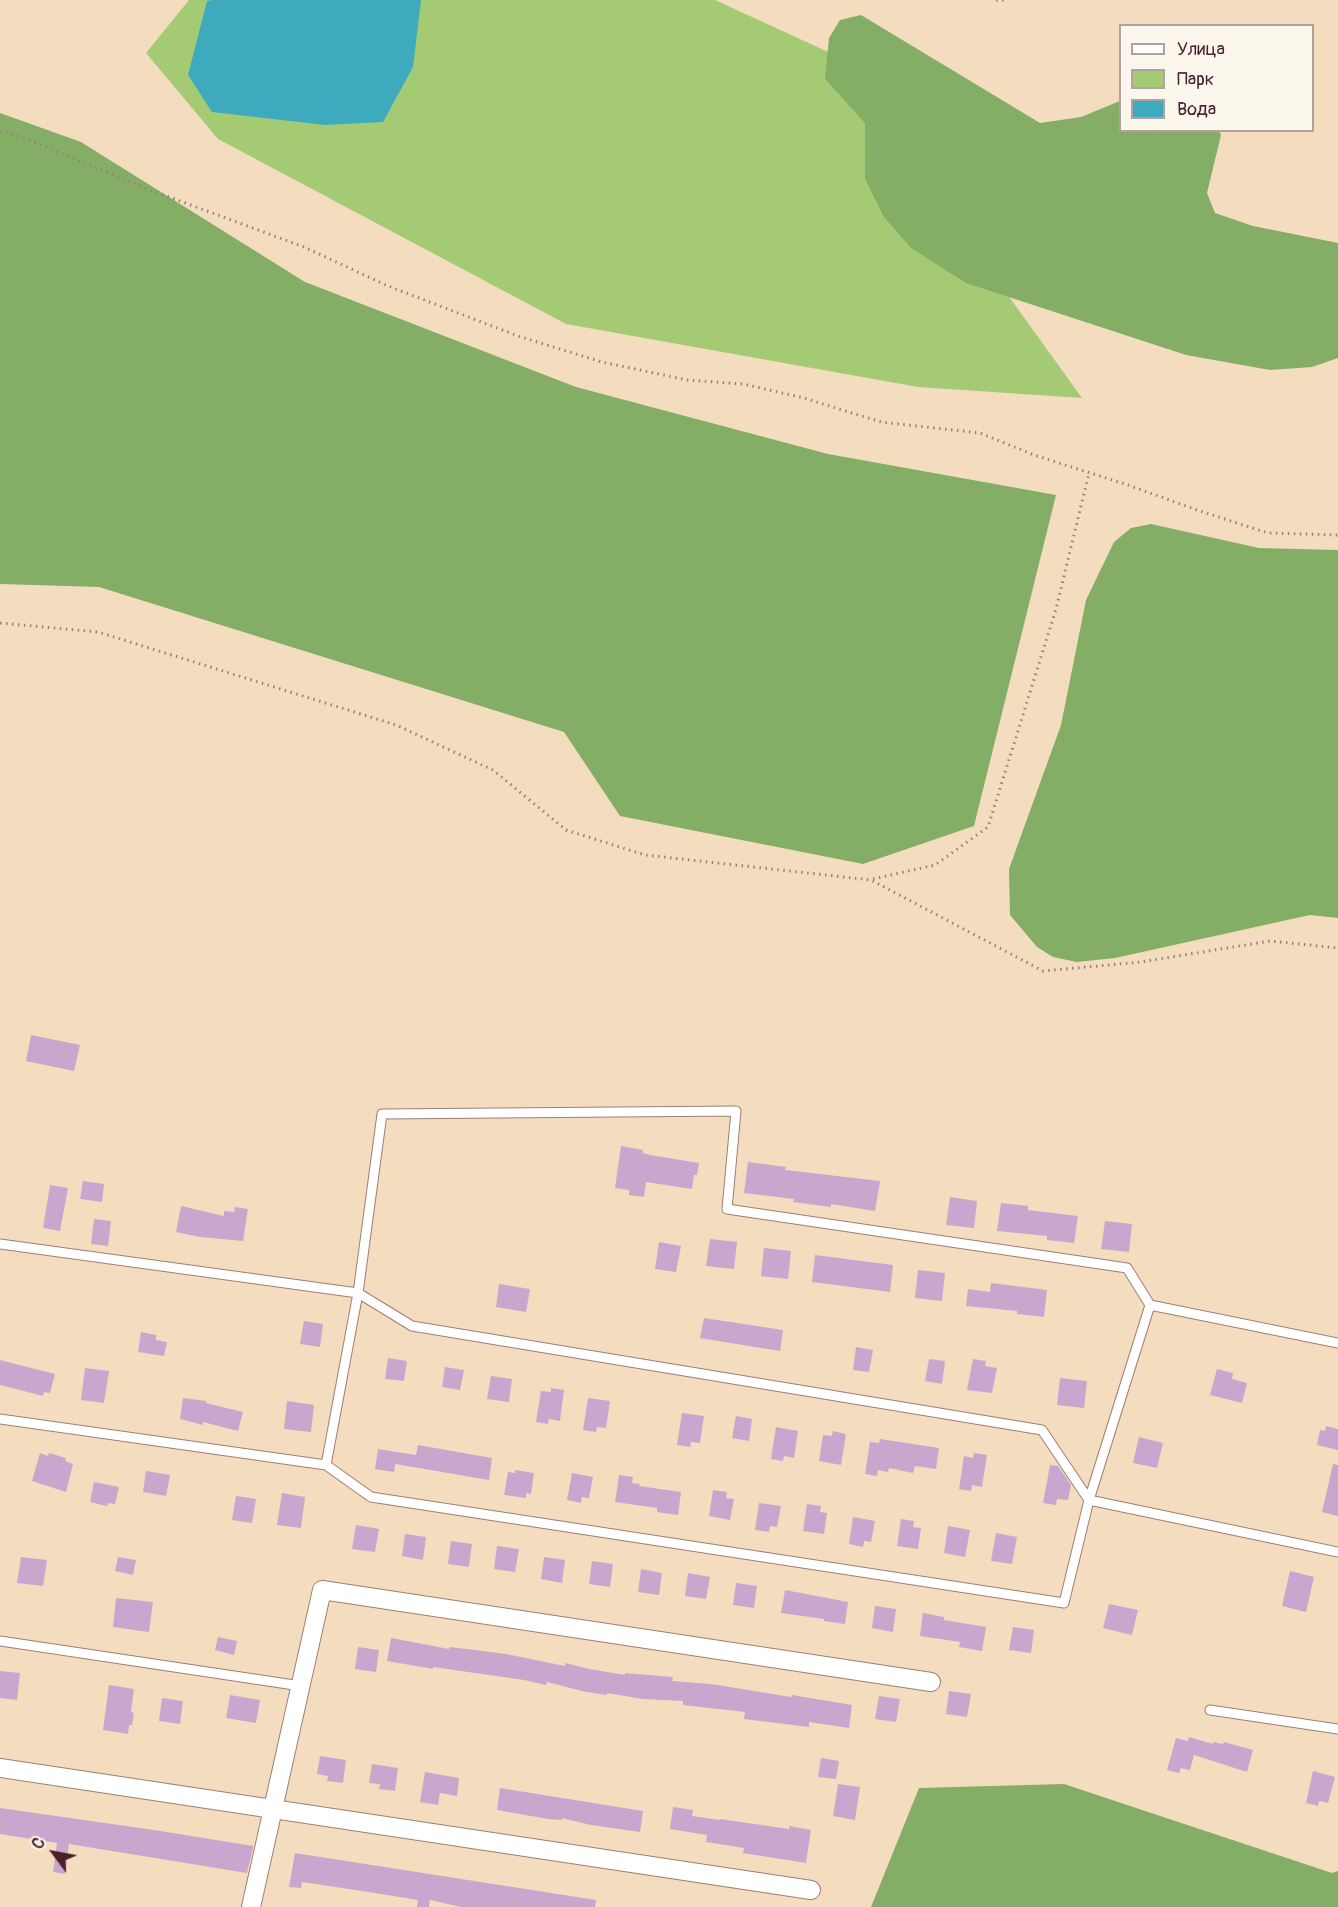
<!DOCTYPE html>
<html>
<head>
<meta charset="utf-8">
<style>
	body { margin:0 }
	#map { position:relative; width:1338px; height:1907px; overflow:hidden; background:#f4ddbf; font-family:Pangolin,sans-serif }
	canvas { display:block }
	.legend { position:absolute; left:1119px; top:24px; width:195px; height:108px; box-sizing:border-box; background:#fbf7ec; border:2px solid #b4a19f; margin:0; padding:8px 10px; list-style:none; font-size:18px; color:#4a1f2b }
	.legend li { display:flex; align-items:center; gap:12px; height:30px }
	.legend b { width:30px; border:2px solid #b4a19f }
	.north { position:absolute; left:24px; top:1823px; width:60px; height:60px; -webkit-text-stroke:4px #fbf7ec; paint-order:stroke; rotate:302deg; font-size:16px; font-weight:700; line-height:24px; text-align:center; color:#4a1f2b }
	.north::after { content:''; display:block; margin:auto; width:21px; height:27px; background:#4a1f2b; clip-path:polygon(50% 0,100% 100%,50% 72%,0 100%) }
</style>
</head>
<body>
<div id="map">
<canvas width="1338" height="1907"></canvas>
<ul class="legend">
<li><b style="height:8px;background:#fff"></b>Улица</li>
<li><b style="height:16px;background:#a5ca74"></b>Парк</li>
<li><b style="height:16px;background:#3daabd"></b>Вода</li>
</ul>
<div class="north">С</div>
</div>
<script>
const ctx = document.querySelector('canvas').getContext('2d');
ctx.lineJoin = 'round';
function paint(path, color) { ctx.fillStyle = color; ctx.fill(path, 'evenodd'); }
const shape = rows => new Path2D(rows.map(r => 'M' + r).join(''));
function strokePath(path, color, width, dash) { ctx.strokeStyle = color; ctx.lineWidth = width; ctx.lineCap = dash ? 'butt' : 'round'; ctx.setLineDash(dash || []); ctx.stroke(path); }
paint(shape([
	[189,0,715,0,850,62,1002,287,1082,398,918,387,566,324,218,139,146,53]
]), '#a5ca74');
paint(shape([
	[861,15,1040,123,1081,117,1120,101,1120,130,1219,131,1221,135,1207,193,1215,213,1253,226,1338,243,1338,358,1312,367,1270,370,1186,355,966,283,911,248,884,217,865,179,865,123,825,79,829,38,840,20],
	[0,113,81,142,305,282,576,387,828,454,1056,495,974,826,863,864,620,816,564,732,99,587,0,584],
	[1151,524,1259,548,1338,550,1338,918,1310,915,1115,958,1077,962,1053,957,1037,947,1010,915,1009,869,1061,725,1086,600,1114,542,1131,528],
	[1064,1784,1332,1873,1338,1871,1338,1907,871,1907,919,1788]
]), '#84ae66');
paint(shape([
	[212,0,421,0,413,67,383,122,325,125,212,112,188,75,207,1]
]), '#3daabd');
paint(shape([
	[31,1035,80,1045,74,1071,26,1061],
	[621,1146,643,1150,643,1153,650,1155,699,1163,697,1175,694,1175,692,1189,646,1182,644,1197,629,1195,629,1190,615,1188],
	[748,1162,786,1167,785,1170,880,1181,875,1211,831,1204,831,1207,793,1202,794,1199,744,1193],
	[83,1181,104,1184,102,1202,80,1199],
	[50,1185,68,1188,60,1231,43,1228],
	[950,1197,977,1201,974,1228,946,1225],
	[1001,1203,1028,1206,1028,1210,1078,1216,1074,1243,1047,1240,1047,1236,997,1231],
	[181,1206,224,1216,224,1211,234,1212,235,1207,248,1209,243,1241,200,1237,176,1232],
	[94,1219,111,1221,108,1246,91,1244],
	[1105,1221,1132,1224,1129,1252,1101,1249],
	[710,1239,737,1242,734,1269,706,1266],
	[659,1242,681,1246,676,1272,655,1269],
	[764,1248,791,1251,788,1279,761,1276],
	[815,1255,893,1265,890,1292,812,1282],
	[918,1270,945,1273,942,1301,915,1298],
	[991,1283,1047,1290,1044,1317,1017,1314,1017,1311,966,1306,968,1289,990,1292],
	[499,1284,530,1289,526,1312,496,1307],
	[704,1318,783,1330,780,1351,700,1338],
	[304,1321,323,1324,320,1347,300,1344],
	[141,1332,156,1335,156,1340,167,1342,164,1356,138,1352],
	[856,1347,873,1350,869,1372,853,1370],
	[388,1358,407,1361,404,1381,385,1379],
	[929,1359,945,1361,942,1384,925,1381],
	[973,1359,986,1361,985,1366,997,1368,992,1393,967,1390],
	[0,1360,55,1374,50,1393,44,1392,43,1396,0,1385],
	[445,1367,464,1370,460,1390,442,1387],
	[85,1368,109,1371,104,1403,81,1400],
	[1217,1369,1233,1373,1232,1379,1247,1383,1242,1403,1210,1395],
	[491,1376,512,1379,509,1402,487,1399],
	[1060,1378,1087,1381,1084,1408,1057,1405],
	[551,1388,564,1390,560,1421,549,1419,548,1424,536,1422,541,1391,551,1392],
	[183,1398,206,1401,206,1403,243,1412,238,1431,203,1422,203,1425,180,1419],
	[588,1398,610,1401,606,1428,597,1427,596,1432,583,1430],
	[287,1401,314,1405,311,1432,284,1429],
	[682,1413,704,1416,700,1443,691,1442,690,1447,677,1445],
	[736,1416,752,1419,749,1441,732,1438],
	[1326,1426,1338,1429,1338,1450,1317,1445,1320,1430,1325,1431],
	[776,1427,798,1431,794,1458,784,1456,783,1461,771,1459],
	[833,1431,846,1434,841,1465,819,1461,823,1435,832,1436],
	[1139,1437,1163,1443,1157,1468,1133,1463],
	[880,1439,939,1448,936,1469,915,1466,913,1473,889,1468,888,1472,878,1470,877,1476,865,1474,870,1442,879,1443],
	[418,1445,492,1458,489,1480,395,1464,394,1472,375,1469,378,1449,416,1455],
	[40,1453,48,1456,49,1453,66,1458,65,1461,73,1464,66,1492,32,1481],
	[974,1453,987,1455,982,1487,972,1485,971,1491,959,1489,964,1456,973,1458],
	[1333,1464,1338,1465,1338,1516,1322,1512],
	[1050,1465,1058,1466,1071,1485,1068,1500,1057,1499,1056,1505,1043,1503],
	[515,1470,534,1473,531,1494,526,1493,526,1498,504,1495,508,1472,515,1473],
	[146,1471,170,1475,166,1496,143,1492],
	[572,1473,593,1477,589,1498,582,1497,581,1503,567,1500],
	[619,1475,633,1477,632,1483,640,1484,639,1486,681,1492,678,1515,657,1512,657,1508,615,1502],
	[94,1482,119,1487,115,1504,108,1503,107,1506,90,1502],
	[713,1490,727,1492,726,1498,734,1499,730,1520,709,1516],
	[282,1493,305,1497,301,1528,277,1525],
	[236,1496,256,1499,252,1523,232,1520],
	[759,1503,781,1506,777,1527,770,1526,769,1532,755,1530],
	[807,1504,821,1506,820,1512,827,1513,824,1534,803,1531],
	[853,1517,875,1521,871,1542,864,1541,863,1547,849,1544],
	[901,1519,914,1521,913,1527,921,1528,918,1549,897,1546],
	[356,1525,379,1529,375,1552,352,1549],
	[948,1526,970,1530,965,1557,944,1553],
	[996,1533,1017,1537,1012,1564,991,1561],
	[405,1534,426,1537,423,1560,402,1556],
	[451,1541,472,1544,469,1567,448,1564],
	[497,1546,519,1549,515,1572,494,1569],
	[21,1557,47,1560,43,1586,17,1583],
	[118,1557,136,1560,133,1575,115,1571],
	[544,1557,565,1560,562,1583,541,1579],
	[592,1561,613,1564,610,1587,589,1584],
	[641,1569,662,1573,659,1595,638,1592],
	[1290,1571,1314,1577,1306,1612,1282,1606],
	[688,1573,710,1577,706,1599,685,1596],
	[736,1583,757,1586,754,1608,733,1605],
	[785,1590,848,1602,845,1624,824,1621,824,1619,781,1613],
	[116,1598,153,1602,149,1632,113,1627],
	[1109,1604,1138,1610,1132,1635,1103,1628],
	[875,1606,896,1609,893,1632,872,1628],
	[923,1613,944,1617,944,1620,986,1627,982,1651,959,1647,960,1642,920,1636],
	[1013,1627,1034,1630,1031,1653,1009,1650],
	[218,1637,237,1641,234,1655,215,1650],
	[391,1638,449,1649,450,1647,506,1654,565,1666,565,1663,589,1669,625,1675,625,1673,673,1677,672,1681,711,1684,791,1697,792,1695,852,1705,849,1728,809,1722,809,1727,744,1719,745,1712,683,1705,683,1701,643,1699,607,1693,607,1695,586,1692,547,1682,546,1685,524,1680,433,1667,433,1669,387,1661],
	[358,1647,379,1650,376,1672,355,1669],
	[0,1671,20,1673,17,1700,0,1698],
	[109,1685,134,1689,131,1712,134,1713,132,1725,129,1725,128,1734,103,1730],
	[949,1691,971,1694,967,1717,946,1714],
	[230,1695,260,1700,256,1723,226,1718],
	[879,1696,900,1699,896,1722,875,1719],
	[162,1698,183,1701,180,1724,159,1721],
	[1189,1737,1213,1744,1213,1742,1223,1744,1224,1742,1253,1750,1247,1772,1194,1755,1190,1770,1181,1768,1179,1773,1167,1770,1176,1738,1188,1741],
	[320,1756,346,1760,343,1783,327,1781,328,1776,317,1774],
	[821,1758,839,1761,836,1779,818,1777],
	[372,1764,398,1768,395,1791,379,1789,380,1784,369,1783],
	[1313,1771,1335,1777,1328,1803,1319,1801,1318,1806,1306,1803],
	[425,1772,459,1778,457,1796,440,1793,438,1805,420,1802],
	[838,1784,860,1787,855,1820,833,1816],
	[500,1788,643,1811,640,1832,591,1825,562,1818,562,1820,548,1819,497,1810],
	[673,1807,693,1810,692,1816,720,1820,720,1819,789,1829,789,1826,811,1830,806,1863,743,1853,744,1848,706,1842,707,1835,670,1829],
	[0,1808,154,1830,253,1846,252,1852,247,1873,69,1844,65,1874,53,1872,57,1843,0,1834],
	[295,1853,596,1900,595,1907,461,1907,430,1900,429,1907,417,1907,418,1900,375,1893,302,1882,301,1888,289,1887]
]), '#c7a7cd');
const service = shape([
	[0,1244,358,1293,412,1326,1042,1430,1089,1500],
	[0,1419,326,1465,371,1497,1064,1603,1089,1500,1338,1552],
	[326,1465,358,1293,382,1114,736,1111,727,1209,1127,1268,1150,1305,1338,1343],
	[1089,1500,1150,1305],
	[0,1641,301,1686],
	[1210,1710,1338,1729]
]);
const minor = shape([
	[0,1768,811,1890],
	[251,1907,322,1590,931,1682]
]);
strokePath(service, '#9f7e75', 11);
strokePath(minor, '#9f7e75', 20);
strokePath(shape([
	[996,0,1008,0],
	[0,132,15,134,145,188,304,247,388,286,518,336,602,362,687,380,743,384,804,398,881,422,980,433,1034,455,1128,485,1197,510,1268,533,1338,535],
	[0,623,98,632,396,725,493,770,566,830,645,855,871,880,1043,971,1141,962,1270,941,1338,948],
	[873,879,935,865,988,827,1056,609,1089,473]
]), '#9f7e75', 3, [1.5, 4.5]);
strokePath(service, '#fff', 9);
strokePath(minor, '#fff', 18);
</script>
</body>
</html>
